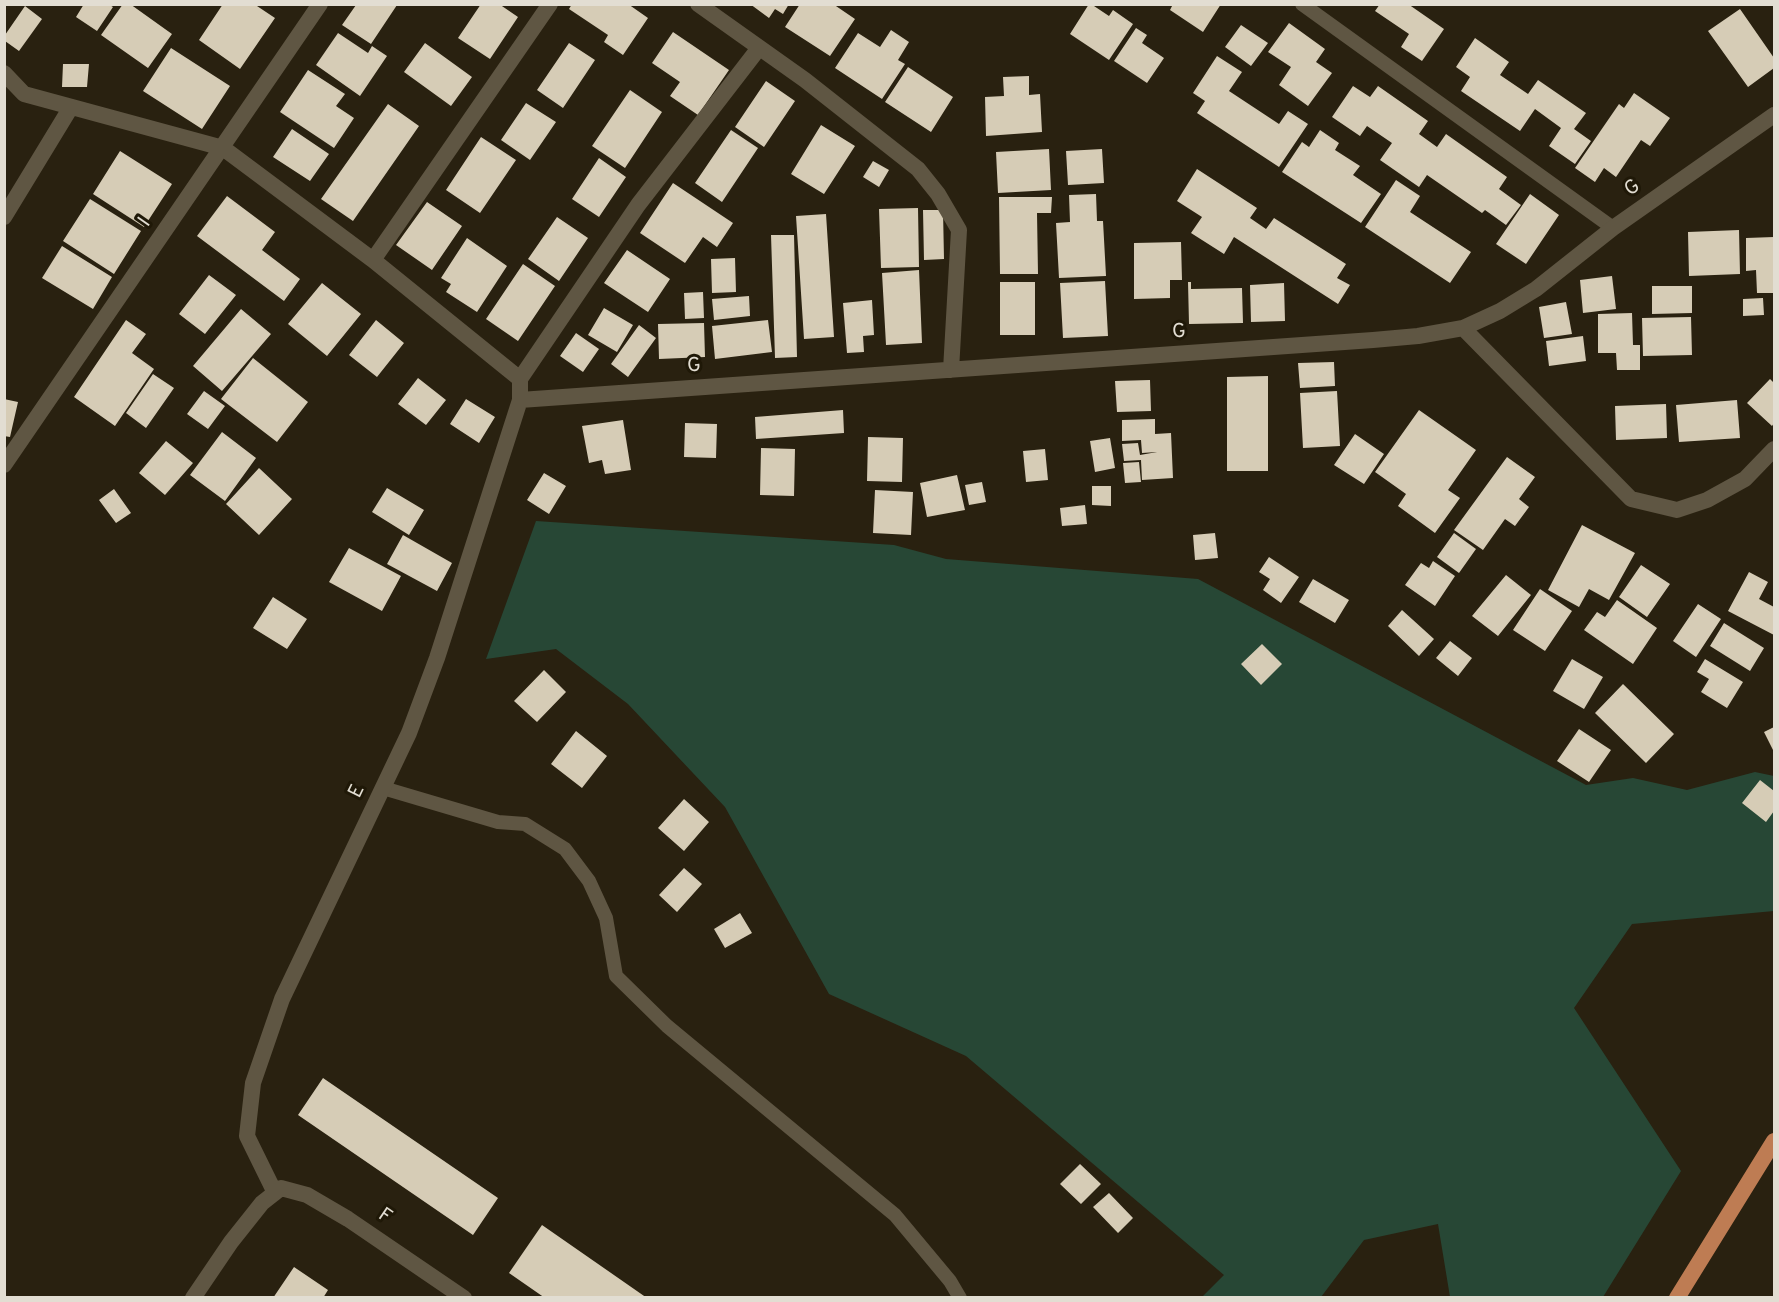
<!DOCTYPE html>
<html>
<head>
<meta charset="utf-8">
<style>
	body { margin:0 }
	#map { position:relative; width:1779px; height:1302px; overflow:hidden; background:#292110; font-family:Overpass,sans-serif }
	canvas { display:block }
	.frame { position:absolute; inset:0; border:6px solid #e2ddd2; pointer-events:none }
</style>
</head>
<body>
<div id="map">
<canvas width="1779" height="1302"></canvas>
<div class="frame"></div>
</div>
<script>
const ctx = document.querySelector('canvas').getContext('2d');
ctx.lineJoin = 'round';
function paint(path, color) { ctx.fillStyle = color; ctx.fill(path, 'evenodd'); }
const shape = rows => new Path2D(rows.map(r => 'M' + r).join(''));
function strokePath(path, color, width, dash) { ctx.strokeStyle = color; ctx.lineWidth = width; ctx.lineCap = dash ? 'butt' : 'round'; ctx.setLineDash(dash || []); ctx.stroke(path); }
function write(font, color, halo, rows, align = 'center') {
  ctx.font = font + ' Overpass,sans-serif'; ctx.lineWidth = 6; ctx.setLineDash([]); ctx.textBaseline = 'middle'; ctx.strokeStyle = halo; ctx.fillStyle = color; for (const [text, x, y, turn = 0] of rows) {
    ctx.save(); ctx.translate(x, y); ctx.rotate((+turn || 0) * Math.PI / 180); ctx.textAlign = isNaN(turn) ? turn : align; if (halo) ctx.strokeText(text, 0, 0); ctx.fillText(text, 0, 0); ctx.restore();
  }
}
paint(shape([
	[536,521,894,545,946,559,1198,579,1586,785,1633,778,1687,790,1755,772,1774,776,1774,911,1632,924,1574,1008,1681,1171,1603,1297,1450,1297,1438,1224,1364,1240,1321,1297,1202,1297,1224,1275,966,1056,829,994,725,807,628,704,556,649,486,659]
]), '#274735');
paint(shape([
	[84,4,108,4,113,7,97,31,76,17],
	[123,4,130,4,172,34,148,68,101,35],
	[223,4,254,4,275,18,240,69,199,40],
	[481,4,499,4,518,17,490,59,458,38],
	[572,4,628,4,648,18,623,55,604,42,608,35,569,9],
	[750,4,789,4,783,14,775,9,769,18],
	[800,4,833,4,855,19,830,56,785,27],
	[1089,4,1091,4,1109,16,1113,10,1133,24,1109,60,1070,34],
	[1173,4,1221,4,1203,32,1170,10],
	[1380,4,1408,4,1444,29,1422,61,1401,47,1409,34,1375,11],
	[356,5,397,5,371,44,342,25],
	[25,6,42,19,19,51,5,41,5,35],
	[1740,9,1774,58,1774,68,1748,87,1708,31],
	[1289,23,1325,49,1316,62,1332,73,1308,106,1279,85,1291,67,1268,52],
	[1241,25,1268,43,1251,66,1225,47],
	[1136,28,1147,35,1142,43,1164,58,1147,83,1114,61],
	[891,30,909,42,898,60,905,64,882,99,835,68,858,33,880,47],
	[673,32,729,70,698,115,670,96,680,82,652,63],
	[338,33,368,53,372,46,387,56,360,96,316,65],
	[1475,38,1509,62,1500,75,1528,94,1538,80,1586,113,1574,129,1591,141,1575,164,1549,146,1561,128,1535,109,1520,131,1461,91,1470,77,1456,67],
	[425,43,472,77,451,106,404,72],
	[569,43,595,60,563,108,537,90],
	[171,48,230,86,202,129,143,91],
	[1217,56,1242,72,1229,91,1279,124,1288,111,1308,124,1279,167,1197,113,1205,101,1193,93],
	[63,64,89,64,87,87,62,87],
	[908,67,953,97,931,132,885,102],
	[308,70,345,94,336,106,354,118,334,148,280,112],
	[1029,76,1029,95,1040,94,1042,132,986,136,985,97,1004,96,1003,77],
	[766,81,795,101,764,147,735,127],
	[1353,86,1370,97,1378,86,1428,121,1419,134,1437,147,1446,134,1507,177,1499,189,1521,205,1506,225,1485,210,1482,213,1427,175,1419,187,1380,160,1392,143,1367,126,1360,136,1332,117],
	[630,90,662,112,625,168,592,146],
	[1634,93,1670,118,1650,146,1641,140,1616,177,1604,168,1595,182,1575,168,1619,104,1624,108],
	[526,103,556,122,530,160,501,140],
	[388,104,419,126,353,221,321,199],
	[821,125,855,146,824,194,791,174],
	[292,129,329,154,310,181,273,157],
	[731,130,758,148,722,202,695,183],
	[1320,130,1339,143,1335,150,1360,166,1353,175,1381,194,1361,223,1282,172,1302,142,1309,147],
	[481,137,516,160,480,213,446,190],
	[1049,149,1051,190,998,193,996,152],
	[1102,149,1104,183,1068,185,1066,151],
	[120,151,172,184,144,227,93,194],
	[599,158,626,177,599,217,572,199],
	[873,161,889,170,879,187,863,177],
	[1197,169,1257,208,1250,218,1266,229,1274,218,1346,264,1337,278,1350,285,1338,304,1234,237,1224,254,1191,233,1202,217,1177,201],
	[1396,180,1420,196,1410,212,1471,252,1450,283,1365,227],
	[673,183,733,223,717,247,703,237,685,263,640,233],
	[1096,194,1097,221,1103,221,1106,276,1059,278,1056,223,1070,222,1069,195],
	[1530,194,1559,215,1526,264,1496,244],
	[227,196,275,232,262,250,300,279,284,301,197,236],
	[999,197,1052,197,1051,213,1037,213,1038,274,1000,274],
	[90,199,141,231,114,274,63,241],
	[427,202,462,226,432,270,396,245],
	[918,208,919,267,881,268,879,209],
	[923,210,943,210,944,259,924,260],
	[826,214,834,337,804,339,796,216],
	[557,217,588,238,559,281,528,259],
	[1739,230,1740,274,1689,276,1688,232],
	[771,235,794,235,797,357,775,358],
	[1774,237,1774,293,1757,293,1756,270,1746,271,1746,238],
	[467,238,507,266,477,312,446,292,451,284,441,278],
	[1181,242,1182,280,1170,280,1170,298,1134,299,1134,243],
	[62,246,112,277,93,309,42,278],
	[627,250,670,279,648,312,604,283],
	[735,258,736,292,712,293,711,259],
	[523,264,555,286,518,341,486,319],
	[919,270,922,343,886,345,882,273],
	[209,275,236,295,205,334,179,314],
	[1612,276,1616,309,1583,313,1580,280],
	[1105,281,1108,336,1063,338,1060,283],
	[1000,282,1035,282,1035,335,1000,335],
	[1188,282,1191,282,1191,289,1242,288,1243,323,1189,324],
	[322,283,361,314,327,356,288,324],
	[1284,283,1285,321,1251,322,1250,285],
	[1652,286,1692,286,1692,313,1652,314],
	[703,292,704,318,685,319,684,293],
	[749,296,750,316,714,320,712,299],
	[1763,298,1764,315,1743,316,1743,299],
	[872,300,874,335,863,336,864,352,847,353,843,303],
	[1566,302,1572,334,1544,338,1539,307],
	[604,308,633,325,617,352,588,335],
	[241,309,271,334,222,391,193,366],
	[1632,313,1633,345,1640,345,1640,370,1617,370,1616,353,1598,353,1598,314],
	[1691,317,1692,355,1643,356,1642,318],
	[126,320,146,334,132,353,154,369,115,426,74,397],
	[376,320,404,343,377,377,349,355],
	[768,320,772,352,715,359,712,326],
	[704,323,705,357,659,359,658,324],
	[639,325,656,338,628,377,611,364],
	[576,333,599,349,583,372,560,356],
	[1583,336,1586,361,1549,366,1546,341],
	[253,358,308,402,277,442,221,399],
	[1334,362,1335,386,1300,388,1298,363],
	[153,374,174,388,146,428,126,413],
	[1268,376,1268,471,1227,471,1227,377],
	[418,378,446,400,426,425,398,404],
	[1770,379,1774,383,1774,423,1772,426,1747,403],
	[1150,380,1151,411,1117,412,1115,381],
	[204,391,225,406,208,429,187,414],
	[1337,391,1340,446,1303,448,1300,393],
	[4,399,18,402,10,437,4,436],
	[466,399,495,417,479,443,450,424],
	[1737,400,1740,438,1679,442,1676,405],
	[1666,404,1667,438,1616,440,1615,406],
	[843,410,844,433,756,439,755,417],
	[1419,410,1476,450,1448,490,1460,498,1435,533,1398,506,1406,494,1375,472],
	[1155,419,1155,434,1171,433,1173,478,1142,480,1141,460,1124,461,1122,444,1138,443,1140,455,1157,452,1142,453,1141,440,1122,441,1122,420],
	[623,420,631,470,605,474,602,460,589,463,582,426],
	[685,423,717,424,716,458,684,457],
	[222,432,256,458,225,501,190,475],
	[1355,434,1384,454,1364,484,1334,465],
	[868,437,903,438,902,482,867,481],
	[1110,438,1115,468,1095,472,1090,441],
	[166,441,193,463,165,495,139,473],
	[761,448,795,449,794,496,760,495],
	[1045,449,1048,480,1026,482,1023,451],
	[1507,457,1535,477,1519,499,1529,507,1515,526,1505,519,1483,550,1454,530],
	[1139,462,1141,482,1125,483,1123,463],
	[259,468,292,499,259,535,226,504],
	[544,473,566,486,549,514,527,500],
	[957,475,965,510,927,517,920,483],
	[982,482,986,502,969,505,965,485],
	[1092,486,1111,486,1111,506,1092,505],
	[387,488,424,510,409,535,372,512],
	[114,489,131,513,116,523,99,500],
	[875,490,913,492,911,535,873,533],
	[1085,505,1087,524,1062,526,1060,508],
	[1582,525,1635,553,1609,600,1589,589,1579,607,1548,590],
	[1215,533,1218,558,1195,560,1193,535],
	[1454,533,1476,549,1459,573,1437,557],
	[403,535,452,563,437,591,387,564],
	[349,548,401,576,382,611,329,582],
	[1269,557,1299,577,1281,603,1263,590,1270,579,1259,572],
	[1433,561,1455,576,1435,606,1405,585,1421,563,1429,568],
	[1641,565,1670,584,1647,617,1619,597],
	[1749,572,1768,582,1759,599,1774,607,1774,635,1728,611],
	[1506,575,1531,595,1498,636,1472,616],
	[1313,579,1349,600,1335,623,1299,602],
	[1540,589,1572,611,1545,651,1513,630],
	[273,597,307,619,287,649,253,628],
	[1617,600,1657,628,1633,664,1584,630,1597,612,1605,617],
	[1698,604,1721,619,1696,657,1673,641],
	[1402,610,1434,639,1419,656,1388,626],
	[1724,623,1764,648,1750,671,1710,646],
	[1450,641,1472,658,1458,676,1436,658],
	[1262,644,1282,664,1261,685,1241,664],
	[1572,659,1603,677,1584,709,1553,691],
	[1705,659,1743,682,1727,708,1701,692,1709,679,1697,672],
	[544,670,566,692,537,722,514,701],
	[1623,684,1674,734,1646,763,1595,713],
	[1774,727,1774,752,1764,732],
	[1579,729,1611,750,1589,782,1557,761],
	[576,731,607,756,582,788,551,764],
	[1760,780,1774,791,1774,811,1766,822,1742,803],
	[684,799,709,822,684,851,658,828],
	[684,868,702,884,677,912,659,895],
	[740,913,752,933,725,948,714,929],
	[323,1078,498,1198,473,1235,298,1115],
	[1080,1164,1101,1184,1081,1204,1060,1184],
	[1109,1193,1133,1218,1118,1233,1093,1207],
	[542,1225,647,1298,545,1298,509,1273],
	[294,1267,328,1290,323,1298,273,1298]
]), '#d6ccb6');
strokePath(shape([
	[1302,4,1613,228],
	[383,788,498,822,525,824,565,849,589,881,606,918,616,976,667,1026,895,1215,950,1281,960,1298]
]), '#5f5643', 14);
strokePath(shape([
	[698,4,805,80,918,169,938,194,959,230,951,370],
	[4,73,24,94,223,148,373,260,520,379,520,400,437,658,409,733,282,999,253,1083,247,1136,275,1193],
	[4,217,71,107],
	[373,260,550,4],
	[1463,328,1631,499,1677,510,1707,500,1745,479,1774,449],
	[520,379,638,205,759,48],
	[520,400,1373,340,1418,336,1463,328,1500,311,1536,289,1613,228,1774,115],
	[4,465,320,4],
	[193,1298,231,1242,262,1203,281,1188,307,1195,348,1219,464,1298]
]), '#5f5643', 16);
strokePath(shape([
	[1677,1298,1774,1141]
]), '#be7c53', 16);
write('20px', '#e2ddd2', '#1f1807', [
	["G",1633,189,-35],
	["I",146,223,-55],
	["G",1179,333,-4],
	["G",694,367,-4],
	["E",358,792,-64],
	["F",384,1217,34]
]);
</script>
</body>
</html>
